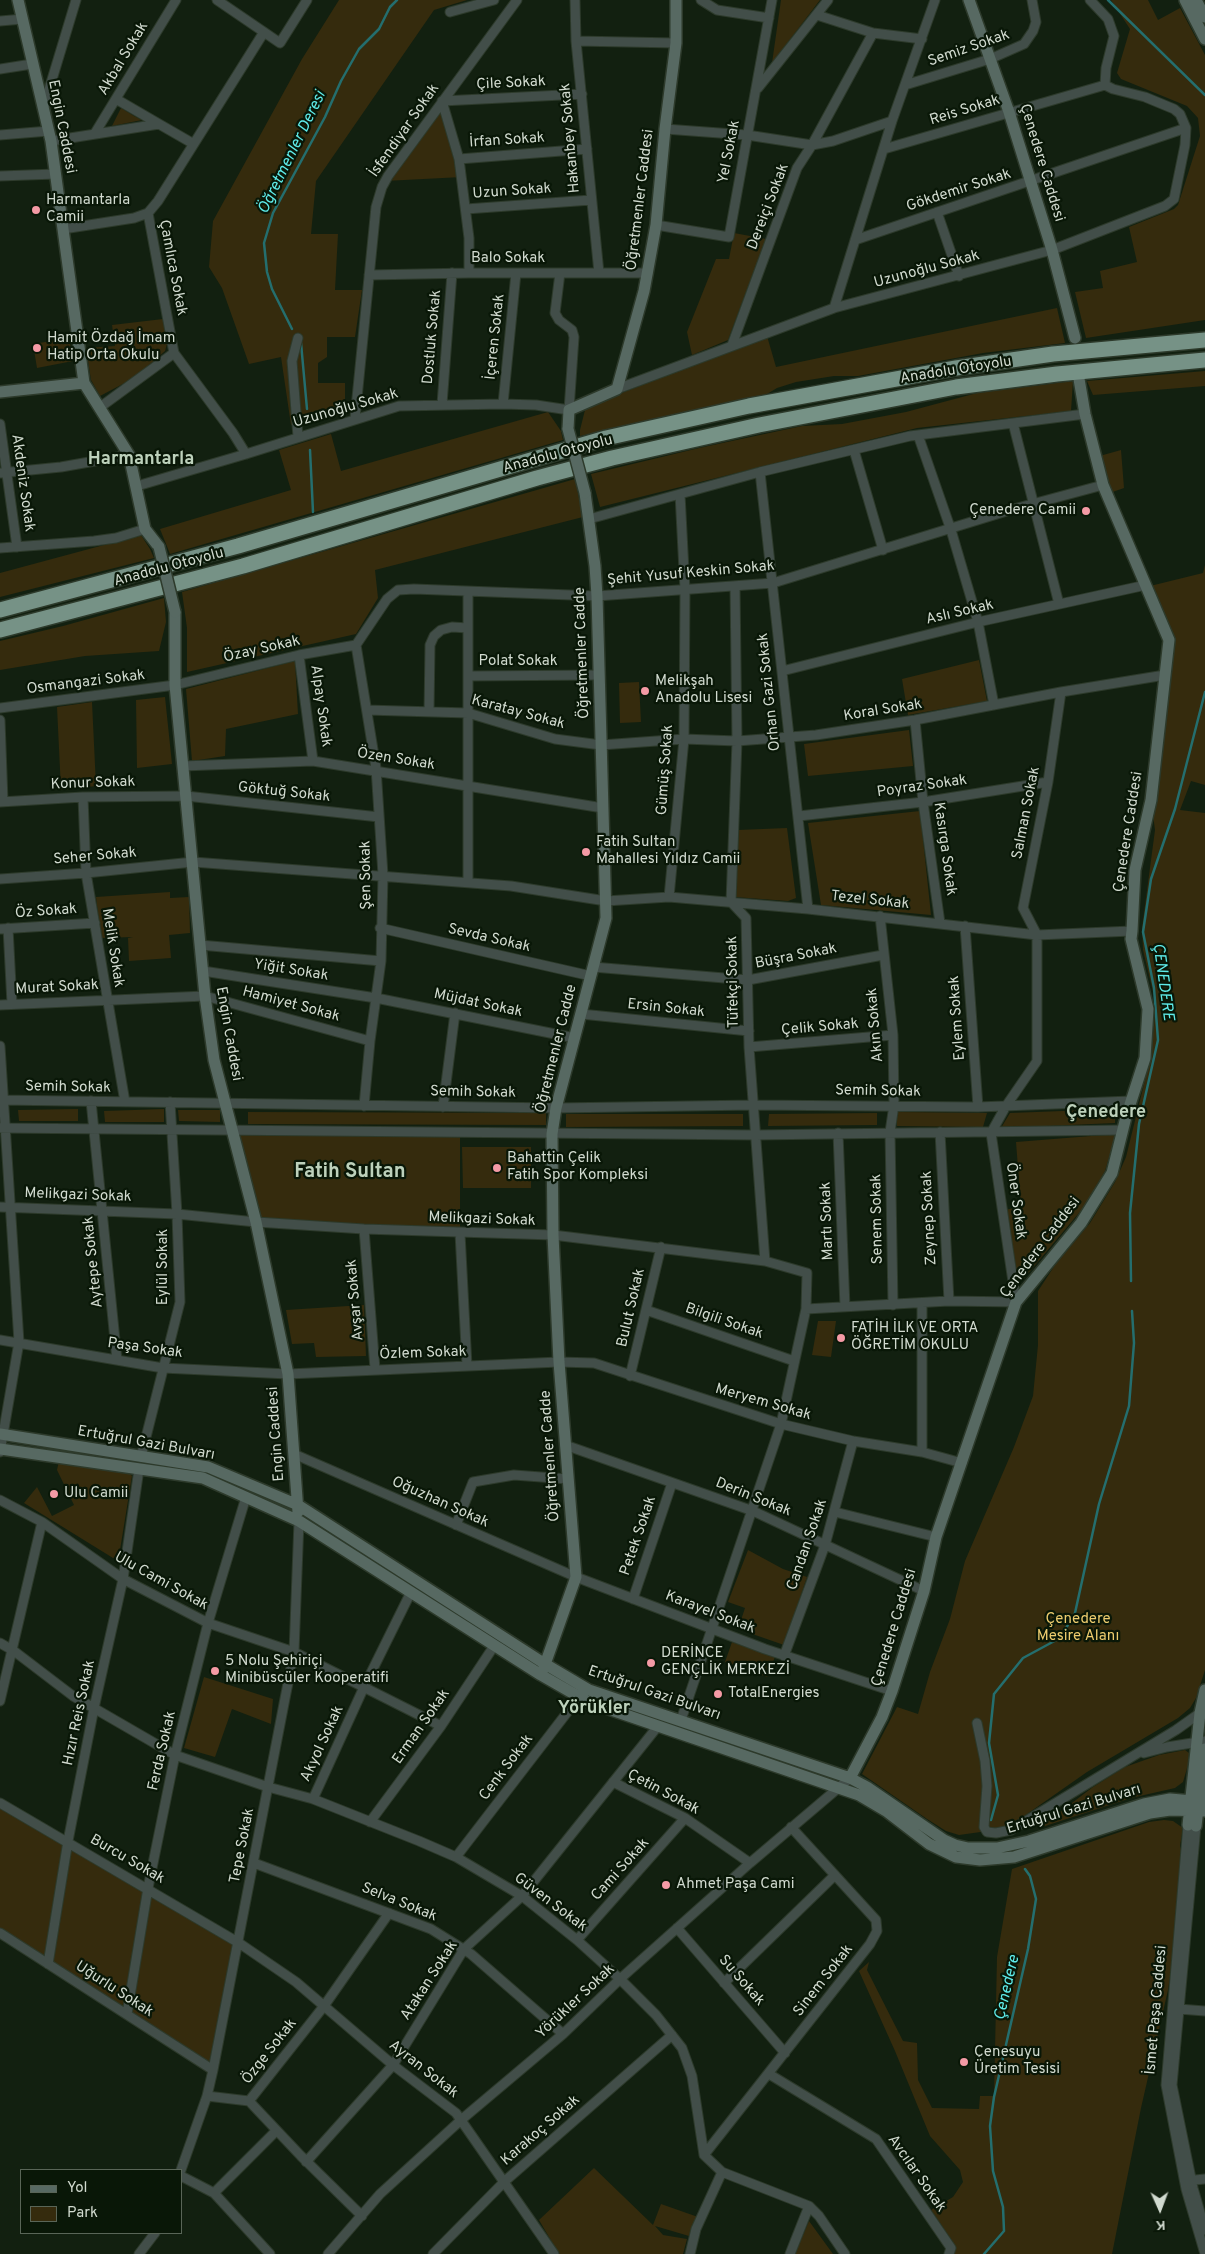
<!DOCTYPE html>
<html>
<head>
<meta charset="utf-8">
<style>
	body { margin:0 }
	#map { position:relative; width:1205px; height:2254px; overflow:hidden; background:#122010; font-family:Overpass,sans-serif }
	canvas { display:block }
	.legend { position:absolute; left:20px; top:2169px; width:162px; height:65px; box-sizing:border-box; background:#091707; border:1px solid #596557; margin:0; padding:6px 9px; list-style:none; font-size:15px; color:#d1dacf }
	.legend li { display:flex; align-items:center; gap:10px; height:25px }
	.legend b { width:25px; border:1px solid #596557 }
	.north { position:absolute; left:1135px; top:2184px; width:50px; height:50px; -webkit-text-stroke:4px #091707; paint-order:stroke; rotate:178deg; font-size:14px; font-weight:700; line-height:20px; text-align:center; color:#d1dacf }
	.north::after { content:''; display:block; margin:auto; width:18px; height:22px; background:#d1dacf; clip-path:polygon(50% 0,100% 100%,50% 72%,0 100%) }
</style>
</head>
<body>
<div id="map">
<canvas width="1205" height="2254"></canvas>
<ul class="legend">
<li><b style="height:6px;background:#576962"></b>Yol</li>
<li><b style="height:14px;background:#352b0d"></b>Park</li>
</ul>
<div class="north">K</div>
</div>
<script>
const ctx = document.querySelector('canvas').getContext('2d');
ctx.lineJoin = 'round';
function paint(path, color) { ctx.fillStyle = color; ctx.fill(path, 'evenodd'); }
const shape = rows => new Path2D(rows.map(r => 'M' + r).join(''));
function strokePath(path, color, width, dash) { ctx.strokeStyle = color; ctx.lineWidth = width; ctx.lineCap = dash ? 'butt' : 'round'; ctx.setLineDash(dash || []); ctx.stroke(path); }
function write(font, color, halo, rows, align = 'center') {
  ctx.font = font + ' Overpass,sans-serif'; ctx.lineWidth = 4.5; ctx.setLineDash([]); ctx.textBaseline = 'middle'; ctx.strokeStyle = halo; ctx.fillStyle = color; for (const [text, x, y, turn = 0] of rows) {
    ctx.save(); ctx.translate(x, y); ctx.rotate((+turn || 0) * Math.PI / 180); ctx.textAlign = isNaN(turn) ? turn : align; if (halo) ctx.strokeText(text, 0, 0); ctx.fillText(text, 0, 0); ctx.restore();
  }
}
paint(shape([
	[339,0,467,0,434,10,316,181,311,234,338,234,335,290,362,290,355,337,327,337,327,357,318,363,318,383,345,383,345,414,291,425,281,357,249,364,222,288,209,267,213,221,302,59],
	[781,0,820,0,772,63],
	[1111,0,1148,0,1158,20,1180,8,1205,55,1205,320,1086,338,1075,292,1103,288,1100,271,1137,262,1129,227,1174,209,1178,205,1200,136,1198,118,1187,106,1121,79,1117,73,1130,29],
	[442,101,462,177,385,181],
	[121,108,134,116,142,120,112,126],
	[734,233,766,239,728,340,692,355,687,332,716,259,729,259],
	[1057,308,1065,343,983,353,858,376,834,376,796,382,777,388,762,397,580,436,580,430,585,410,601,401,767,336,776,367],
	[163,319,167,344,165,351,136,377,100,396,91,380,86,348,115,346,112,325],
	[69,338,73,361,37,368,33,344],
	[1205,371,1205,386,1093,395,1087,381],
	[1073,381,1071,411,917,428,600,507,591,474,699,448,802,426,842,424,906,412,977,393],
	[548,412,561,431,563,440,170,554,160,529,291,490,279,450,331,434,341,471],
	[1121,450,1124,488,1107,494,1096,457],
	[575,479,583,517,375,570,378,598,356,634,187,672,187,628,182,592],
	[141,535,150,549,154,558,0,597,0,573],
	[1205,565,1205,785,1191,781,1180,810,1205,813,1205,1670,1196,1698,1190,1708,1178,1718,1087,1772,1017,1821,1002,1829,959,1835,946,1831,927,1819,862,1774,897,1707,918,1714,930,1672,950,1619,965,1561,1014,1447,1033,1396,1038,1345,1038,1291,1055,1265,1090,1223,1115,1182,1126,1157,1149,1064,1154,1027,1155,1000,1143,950,1142,928,1155,830,1151,800,1169,640,1146,587,1203,573],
	[164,598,166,622,159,651,85,656,0,670,0,641,63,626],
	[979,660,987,701,908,715,902,679],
	[295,661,298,714,226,729,225,756,192,761,186,689],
	[639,682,641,722,620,723,619,683],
	[165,697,172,764,137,768,136,700],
	[92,702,96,786,61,790,57,707],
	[909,730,913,766,808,776,804,744],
	[920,811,931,915,821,905,808,823],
	[787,828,796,898,788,901,735,897,738,830],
	[170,892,170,898,189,897,190,933,169,935,171,958,129,961,128,938,133,937,101,938,96,897],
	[78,1109,78,1121,19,1121,18,1110],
	[164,1109,164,1122,105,1122,104,1111],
	[1115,1109,1115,1123,1001,1128,1010,1113],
	[178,1110,220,1110,220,1122,179,1121],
	[248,1112,546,1113,546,1125,248,1124],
	[897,1112,987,1113,983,1127,897,1126],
	[877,1113,877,1125,768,1126,769,1114],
	[566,1114,743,1114,743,1126,566,1127],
	[232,1131,460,1133,460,1233,256,1222],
	[1116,1134,1105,1171,1084,1207,1014,1290,1004,1210,1021,1207,1016,1142],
	[462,1147,531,1147,531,1188,463,1188],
	[364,1305,366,1356,316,1357,314,1343,292,1344,286,1310],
	[818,1321,836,1321,831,1357,812,1355],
	[59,1461,128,1472,132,1476,119,1556,113,1558,24,1503,37,1487,52,1516,74,1505,57,1470],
	[748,1550,783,1569,807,1577,784,1645,738,1629,745,1608,728,1602],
	[732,1642,775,1657,767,1677,725,1662],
	[204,1677,273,1699,271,1724,232,1709,215,1757,184,1748],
	[1185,1750,1189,1753,1188,1765,1183,1782,1175,1788,1131,1798,1039,1828,1093,1787,1125,1767,1159,1755],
	[0,1803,239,1943,213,2070,0,1933],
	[1164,1820,1173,1821,1183,1828,1180,1846,1183,1857,1175,1944,1168,1990,1141,2108,1112,2254,949,2254,953,2242,931,2210,953,2197,963,2182,960,2170,930,2136,895,2051,859,1971,869,1962,867,1970,903,2041,917,2043,918,2080,932,2108,979,2109,980,2096,994,2096,997,1957,1012,1869,1149,1822],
	[594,2168,653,2225,661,2204,698,2217,689,2236,655,2226,663,2235,687,2239,683,2254,559,2254,539,2220],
	[809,2221,833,2254,795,2254]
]), '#352b0d');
strokePath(shape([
	[1108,0,1205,95],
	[292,329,272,289,267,272,264,243,273,213,325,117,341,81,359,49,379,29,390,7,397,0],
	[301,343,307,409],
	[310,450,313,512],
	[1131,1281,1130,1213,1139,1124,1158,1040,1154,988,1143,932,1151,879,1175,809,1205,692],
	[991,1820,998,1795,989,1743,994,1694,1023,1658,1060,1638,1075,1613,1099,1504,1129,1406,1134,1343,1132,1311],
	[984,2254,1004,2231,1003,2207,993,2171,990,2126,994,2097,1028,1949,1036,1899,1030,1876,1025,1869]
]), '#246e6e', 2.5);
const street = shape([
	[217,0,280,43,307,0],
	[575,0,576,41,599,273],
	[701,0,717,10,769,18],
	[1090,0,1108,19,1114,36,1106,68,1105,85],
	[450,12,494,0],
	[817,15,873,33,922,39],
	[0,21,23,19],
	[576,41,676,43],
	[0,69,32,64],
	[905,85,990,59,1024,44,1033,31,1036,22,1032,0],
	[758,88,828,0],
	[116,99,159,124],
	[442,101,459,159,469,238,469,273],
	[442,101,582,94],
	[44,106,76,0],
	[665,129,747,135,812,145,833,141,892,121],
	[95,133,176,0],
	[0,135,49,131],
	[51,141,159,124,192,143],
	[459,159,587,149],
	[0,176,56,174],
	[466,209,591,200],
	[937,212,959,276],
	[148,213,174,353,233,433,246,454],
	[656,225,729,237,772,0],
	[63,229,134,218,148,213,158,201,264,32],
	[855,240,1186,128],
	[369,275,469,273,648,273],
	[834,308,892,121,935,0],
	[298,338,292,361,298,437],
	[732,345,797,168,812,145,873,33],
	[617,389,834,308,1052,250,1165,206,1174,199,1185,145,1186,128,1180,114,1174,109,1145,97,1113,89,1105,85,884,149],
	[442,404,452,273],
	[503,404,516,273],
	[99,408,174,353],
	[355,418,376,207,382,187,388,176,517,0],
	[1013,423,1059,604],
	[0,424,17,547],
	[918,435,951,530,978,622,994,705],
	[854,450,883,550],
	[760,472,808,909],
	[0,473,61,467,129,455],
	[137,486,246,454,399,406,503,404,536,405,569,410,574,337,572,330,559,320,555,313,560,273],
	[589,519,760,472,910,436,1085,414],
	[0,548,94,541,116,538,145,529],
	[735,587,737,741,731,902,746,918,749,1047,765,1261],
	[356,645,387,599,398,590,414,589,597,596,773,583,1010,510,1103,485],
	[356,645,376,768,383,875,381,961,370,1041,364,1106],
	[299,655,313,761],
	[782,671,978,622,1146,585],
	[468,676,599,675],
	[0,708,175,685,299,655,356,645],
	[367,710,468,713,555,739,601,745,684,739,737,741,816,735,915,720,1061,692,1165,675],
	[429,712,430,645,434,636,441,630,452,627,468,628],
	[0,720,3,801],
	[915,720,923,802,940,923],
	[183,766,313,761,603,808],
	[83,797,86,873,125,1102],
	[0,802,83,797,186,796,379,817],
	[799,816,923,802,1048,782],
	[0,879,86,873,193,862,511,886,606,901,669,897,808,909,1037,935,1132,931],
	[468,882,468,592],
	[669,897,684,739,685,590,680,494],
	[880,916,893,1035,894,1105,890,1132,893,1305],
	[965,926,978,1107],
	[8,928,12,1004],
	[380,928,591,976],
	[0,929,95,923],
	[200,945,381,961],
	[593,967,748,980,883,955],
	[203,971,376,998,575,1038],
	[0,1005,205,996,370,1041],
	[581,1014,749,1031],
	[0,1046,19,1342,0,1452],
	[749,1047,893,1035],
	[0,1100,556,1108,754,1105,978,1107,1131,1101],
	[91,1101,117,1360],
	[443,1107,455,1013],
	[0,1128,755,1135,1123,1130],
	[940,1132,949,1301],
	[838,1133,845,1307],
	[0,1207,177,1214,256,1222,364,1229,553,1235,765,1261,807,1273,806,1309,781,1424,681,1720],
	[364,1229,375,1369],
	[460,1233,467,1366],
	[922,1303,922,1452],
	[806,1309,949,1301,1016,1302,991,1133,1006,1106,1037,1061,1037,935,1023,908,1048,782,1061,692],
	[646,1310,794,1361],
	[0,1340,163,1368,288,1374,559,1362,594,1363,781,1424,853,1441,922,1452,962,1463],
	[630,1376,661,1247],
	[565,1445,753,1511,924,1591],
	[294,1454,576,1577,765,1649,892,1691],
	[141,1457,180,1302,177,1214,170,1102],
	[0,1500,42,1522,123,1579,208,1623,294,1652,441,1726],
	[835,1512,936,1537],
	[456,1525,473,1482,514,1475,568,1479],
	[633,1599,672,1483],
	[0,1643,14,1651,73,1696,175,1755,268,1787,313,1799,419,1841,456,1857,522,1896,577,1940,620,1979,656,2015,682,2048,692,2076,704,2155],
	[784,1656,825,1545,853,1441],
	[0,1701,42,1522],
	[977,1723,985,1761,987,1786,984,1827,987,1832,996,1833,1011,1830,1176,1730,1200,1713,1205,1714],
	[1144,1753,1167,1747,1205,1741],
	[613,1782,685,1818,750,1863],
	[313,1799,364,1687,411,1592],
	[0,1803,239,1943,296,1982,393,2065,456,2113,554,2254],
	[370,1822,441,1726,494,1646],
	[1188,1825,1166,2085,1186,2189,1205,2254],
	[1196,1826,1172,2085,1193,2188,1205,2230],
	[456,1857,579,1697],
	[254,1863,431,1929,471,1954,563,2034],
	[677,1928,785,2053],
	[0,1933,213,2070],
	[577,1940,685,1818],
	[48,1964,68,1841,94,1708,123,1579,139,1469],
	[724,1983,835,1875],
	[1175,2011,1179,2009,1205,2011],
	[127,2014,148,1888,175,1755,208,1623,246,1497],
	[769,2074,876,2139,951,2248,949,2254],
	[207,2096,249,2101],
	[704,2155,870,1944,877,1931,876,1920,791,1827],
	[704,2155,722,2172,809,2206,819,2216,845,2254],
	[306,2162,393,2065,464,1949,522,1896,658,1726],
	[181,2170,207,2096,213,2070,294,1652,299,1521],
	[181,2176,214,2193,270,2254],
	[1185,2181,1205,2179],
	[214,2193,276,2131],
	[362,2216,301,2156,249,2101,324,2006,389,1913],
	[139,2254,155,2233],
	[328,2254,380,2194,461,2120,563,2034,620,1979,750,1863,850,1778],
	[433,2254,505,2181,672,2035],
	[690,2254,696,2229,722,2172],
	[790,2254,809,2206]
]);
const secondary = shape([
	[18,0,51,141,84,383,129,455,145,529,159,547],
	[969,0,1009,112,1052,250,1075,338],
	[1185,0,1205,39],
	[1196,0,1205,17],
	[0,392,84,383],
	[568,429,569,410,617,389,644,291,656,225,665,129,676,43,676,0],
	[175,612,175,685,205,996,214,1060,256,1222,288,1374,298,1512],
	[0,1434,208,1467,298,1505,545,1664,589,1690,850,1778,867,1787,944,1840,955,1845,968,1848,997,1848,1029,1841,1144,1804,1170,1799,1205,1802],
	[0,1449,203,1478,299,1521,541,1675,588,1702,859,1795,886,1811,929,1844,956,1857,980,1860,1014,1857,1150,1813,1170,1810,1205,1811],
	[543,1670,576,1577,559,1362,553,1235,552,1134,556,1108,606,918,597,596,595,566,585,493],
	[850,1778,882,1717,892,1691,924,1591,936,1537,1016,1302,1081,1223,1112,1173,1126,1117,1145,1058,1148,1009,1131,939,1132,931,1135,870,1151,800,1169,640,1103,485,1085,414,1079,379],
	[1188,1825,1200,1713,1205,1690],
	[1196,1826,1205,1749]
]);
const highway = shape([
	[0,610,238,546,606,438,749,406,956,368,1053,354,1205,340],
	[0,630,243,566,537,478,612,458,759,425,956,387,1057,374,1205,360]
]);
strokePath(street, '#2d3a2b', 11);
strokePath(secondary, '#2d3a2b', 14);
strokePath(highway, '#2d3a2b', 18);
strokePath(street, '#424e49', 9);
strokePath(secondary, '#576962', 11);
strokePath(highway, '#769286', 15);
const secondaryBridge = shape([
	[568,429,585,493],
	[159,547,175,612]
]);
strokePath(secondaryBridge, '#2d3a2b', 14, []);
strokePath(secondaryBridge, '#576962', 11);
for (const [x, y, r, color] of [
	[36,210,5,"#f49aa5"],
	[37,348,5,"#f49aa5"],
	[1086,511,5,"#f49aa5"],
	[645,691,5,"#f49aa5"],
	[586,852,5,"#f49aa5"],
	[497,1168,5,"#f49aa5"],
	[841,1338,5,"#f49aa5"],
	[54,1494,5,"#f49aa5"],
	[651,1663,5,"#f49aa5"],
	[215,1671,5,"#f49aa5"],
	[718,1694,5,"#f49aa5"],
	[666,1885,5,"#f49aa5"],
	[964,2062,5,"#f49aa5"]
]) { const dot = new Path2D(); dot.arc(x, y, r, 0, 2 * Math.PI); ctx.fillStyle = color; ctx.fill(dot); strokePath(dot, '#091707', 2); }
write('15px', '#d1dacf', '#091707', [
	["Semiz Sokak",969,49,-19],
	["Akbal Sokak",124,59,-59],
	["Çile Sokak",511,84,-3],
	["Reis Sokak",965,111,-17],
	["Engin Caddesi",61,127,79],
	["İsfendiyar Sokak",405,131,-55],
	["Hakanbey Sokak",571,138,-95],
	["İrfan Sokak",507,141,-4],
	["Yel Sokak",730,152,-79],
	["Çenedere Caddesi",1041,163,73],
	["Gökdemir Sokak",959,191,-18],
	["Uzun Sokak",512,192,-4],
	["Öğretmenler Caddesi",641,200,-83],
	["Dereiçi Sokak",769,207,-69],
	["Balo Sokak",508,259],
	["Çamlıca Sokak",172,268,79],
	["Uzunoğlu Sokak",927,270,-15],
	["Dostluk Sokak",433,337,-85],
	["İçeren Sokak",496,337,-84],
	["Anadolu Otoyolu",956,371,-9],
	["Uzunoğlu Sokak",346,409,-16],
	["Anadolu Otoyolu",558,455,-15],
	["Akdeniz Sokak",22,483,82],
	["Anadolu Otoyolu",169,568,-15],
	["Şehit Yusuf Keskin Sokak",691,574,-5],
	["Aslı Sokak",960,613,-13],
	["Özay Sokak",262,650,-13],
	["Öğretmenler Cadde",583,653,-92],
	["Polat Sokak",518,662],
	["Osmangazi Sokak",86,683,-7],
	["Orhan Gazi Sokak",770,692,-96],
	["Alpay Sokak",320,706,82],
	["Koral Sokak",883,711,-9],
	["Karatay Sokak",518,713,15],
	["Özen Sokak",396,760,9],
	["Gümüş Sokak",666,770,-86],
	["Konur Sokak",93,784,-2],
	["Poyraz Sokak",922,787,-8],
	["Göktuğ Sokak",284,793,6],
	["Salman Sokak",1027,813,-79],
	["Çenedere Caddesi",1129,832,-81],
	["Kasırga Sokak",944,849,82],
	["Seher Sokak",95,857,-5],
	["Şen Sokak",367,875,-91],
	["Tezel Sokak",870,901,6],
	["Öz Sokak",46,912,-4],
	["Sevda Sokak",489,939,13],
	["Melik Sokak",112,948,81],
	["Büşra Sokak",796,957,-11],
	["Yiğit Sokak",291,971,9],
	["Tüfekçi Sokak",734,982,-91],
	["Murat Sokak",57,988,-3],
	["Müjdat Sokak",478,1004,12],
	["Hamiyet Sokak",291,1005,15],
	["Ersin Sokak",666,1009,6],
	["Eylem Sokak",958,1018,-94],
	["Akın Sokak",876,1025,-95],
	["Çelik Sokak",820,1028,-5],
	["Engin Caddesi",228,1034,80],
	["Öğretmenler Cadde",557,1049,-76],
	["Semih Sokak",68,1088,1],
	["Semih Sokak",878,1092,1],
	["Semih Sokak",473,1093,1],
	["Melikgazi Sokak",78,1196,2],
	["Öner Sokak",1015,1201,82],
	["Zeynep Sokak",930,1218,-93],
	["Senem Sokak",878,1219,-91],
	["Melikgazi Sokak",482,1220,2],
	["Martı Sokak",828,1221,-92],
	["Çenedere Caddesi",1041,1248,-53],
	["Aytepe Sokak",94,1262,-96],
	["Eylül Sokak",164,1267,-90],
	["Avşar Sokak",356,1300,-95],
	["Bulut Sokak",632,1308,-77],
	["Bilgili Sokak",724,1322,19],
	["Paşa Sokak",145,1349,8],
	["Özlem Sokak",423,1354,-2],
	["Meryem Sokak",763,1403,16],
	["Engin Caddesi",277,1434,-94],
	["Ertuğrul Gazi Bulvarı",146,1444,10],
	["Öğretmenler Cadde",551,1456,-94],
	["Derin Sokak",753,1498,22],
	["Oğuzhan Sokak",440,1503,24],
	["Petek Sokak",639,1536,-71],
	["Candan Sokak",808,1545,-71],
	["Ulu Cami Sokak",161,1582,29],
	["Karayel Sokak",710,1613,21],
	["Çenedere Caddesi",895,1628,-73],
	["Ertuğrul Gazi Bulvarı",654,1694,19],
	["Hızır Reis Sokak",80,1713,-78],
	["Erman Sokak",422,1727,-55],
	["Akyol Sokak",323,1744,-65],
	["Ferda Sokak",163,1751,-77],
	["Cenk Sokak",507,1768,-53],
	["Çetin Sokak",663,1793,28],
	["Ertuğrul Gazi Bulvarı",1074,1810,-17],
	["Tepe Sokak",243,1846,-79],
	["Burcu Sokak",127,1860,30],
	["Cami Sokak",621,1870,-48],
	["Selva Sokak",399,1903,22],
	["Güven Sokak",550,1903,37],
	["Atakan Sokak",430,1981,-57],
	["Su Sokak",741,1981,49],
	["Sinem Sokak",824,1981,-52],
	["Uğurlu Sokak",114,1990,33],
	["Yörükler Sokak",576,2002,-43],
	["İsmet Paşa Caddesi",1157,2010,-85],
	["Özge Sokak",270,2052,-52],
	["Ayran Sokak",423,2070,38],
	["Karakoç Sokak",541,2131,-41],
	["Avcılar Sokak",916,2174,55]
]);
write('15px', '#d1dacf', '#091707', [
	["Harmantarla",46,201],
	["Camii",46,218],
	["Hamit Özdağ İmam",47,339],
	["Hatip Orta Okulu",47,356],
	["Çenedere Camii",1076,511,"right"],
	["Melikşah",655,682],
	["Anadolu Lisesi",655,699],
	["Fatih Sultan",596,843],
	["Mahallesi Yıldız Camii",596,860],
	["Bahattin Çelik",507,1159],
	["Fatih Spor Kompleksi",507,1176],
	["FATİH İLK VE ORTA",851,1329],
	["ÖĞRETİM OKULU",851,1346],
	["Ulu Camii",64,1494],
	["DERİNCE",661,1654],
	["GENÇLİK MERKEZİ",661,1671],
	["5 Nolu Şehiriçi",225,1662],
	["Minibüscüler Kooperatifi",225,1679],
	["TotalEnergies",728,1694],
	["Ahmet Paşa Cami",676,1885],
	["Çenesuyu",974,2053],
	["Üretim Tesisi",974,2070]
], 'left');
write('15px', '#edcc6e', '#091707', [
	["Çenedere",1078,1620],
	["Mesire Alanı",1078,1637]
]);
write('italic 16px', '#5eeae8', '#091707', [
	["Öğretmenler Deresi",293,153,-64],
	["ÇENEDERE",1162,982,82],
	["Çenedere",1008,1988,-77]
]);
write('bold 18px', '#bdd1bb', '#091707', [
	["Harmantarla",141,460],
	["Çenedere",1106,1113],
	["Yörükler",594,1709]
]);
write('bold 20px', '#bdd1bb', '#091707', [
	["Fatih Sultan",350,1173]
]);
</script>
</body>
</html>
